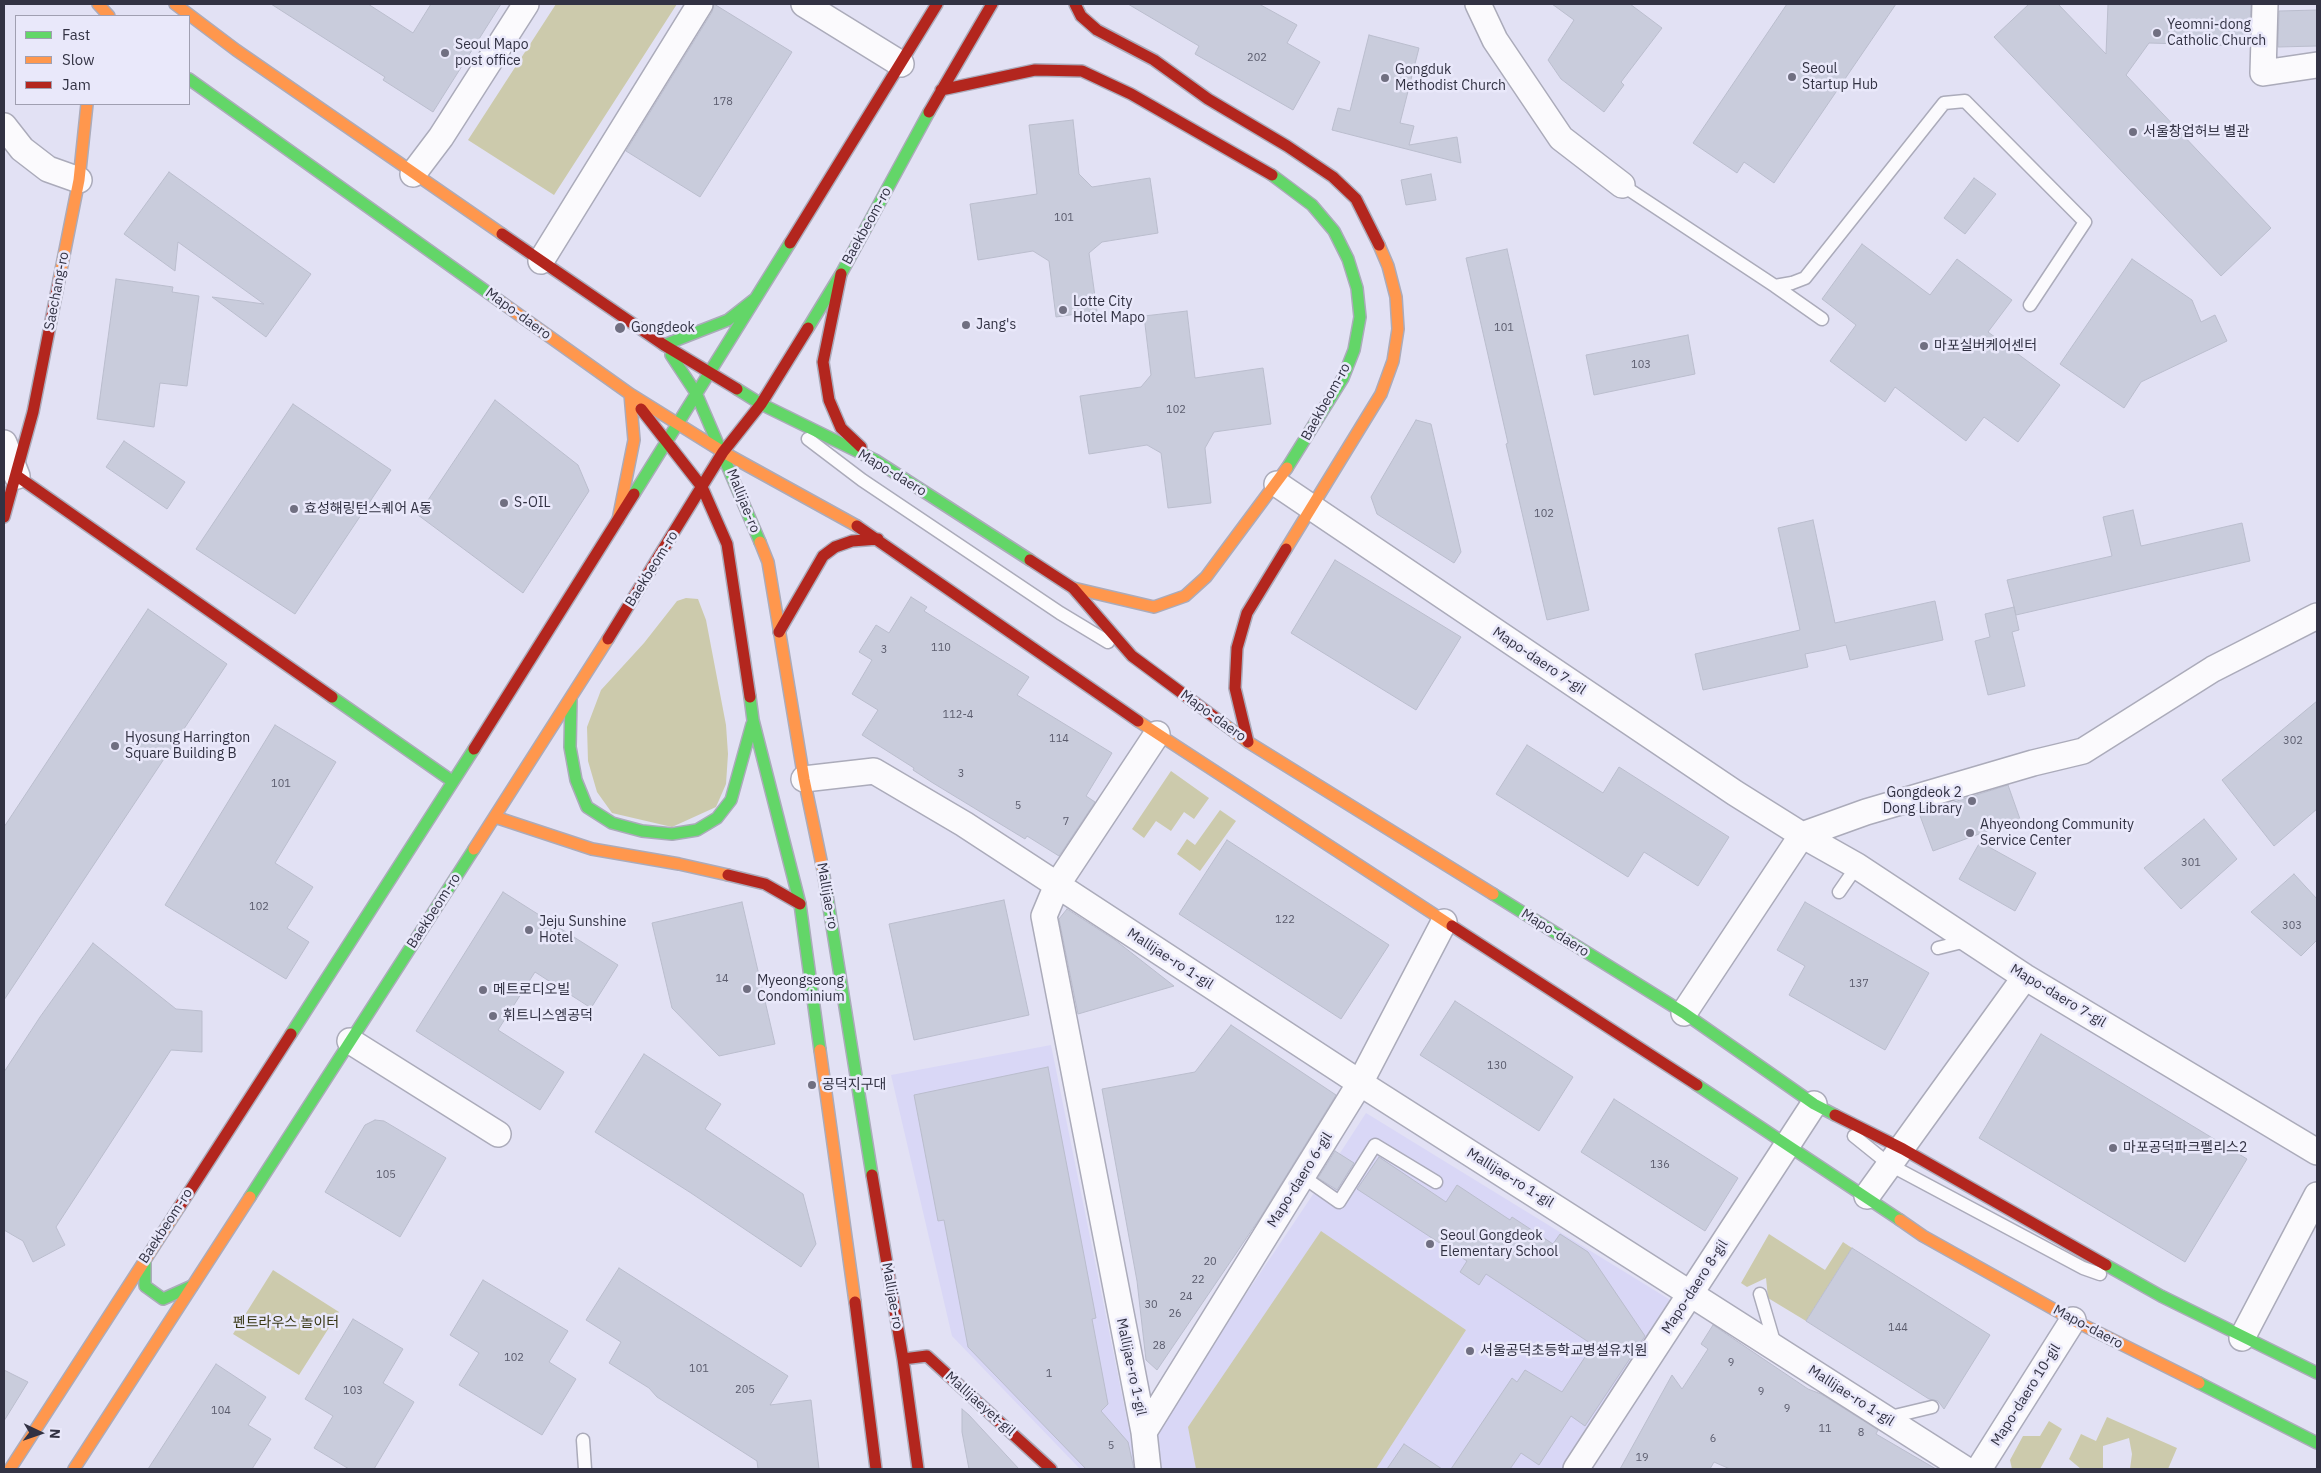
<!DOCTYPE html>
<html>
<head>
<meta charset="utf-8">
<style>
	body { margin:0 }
	#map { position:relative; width:2321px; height:1473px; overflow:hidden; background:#e2e1f4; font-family:"IBM Plex Sans",sans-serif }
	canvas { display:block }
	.frame { position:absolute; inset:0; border:5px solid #323243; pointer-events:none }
	.legend { position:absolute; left:15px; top:15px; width:175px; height:90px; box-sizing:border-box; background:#e9e8fa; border:1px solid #a09fb1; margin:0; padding:6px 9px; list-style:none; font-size:15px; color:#323243 }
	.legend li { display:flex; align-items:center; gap:10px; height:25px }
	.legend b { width:25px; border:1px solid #a09fb1 }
	.north { position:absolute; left:15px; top:1408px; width:50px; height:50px; -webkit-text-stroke:4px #e9e8fa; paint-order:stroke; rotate:93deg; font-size:14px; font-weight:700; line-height:20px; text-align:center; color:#323243 }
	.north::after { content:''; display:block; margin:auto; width:18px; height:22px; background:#323243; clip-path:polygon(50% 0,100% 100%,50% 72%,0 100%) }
</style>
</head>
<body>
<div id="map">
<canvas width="2321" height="1473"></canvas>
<div class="frame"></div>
<ul class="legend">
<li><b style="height:6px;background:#63d668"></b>Fast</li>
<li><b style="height:6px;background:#ff974d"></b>Slow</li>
<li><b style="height:6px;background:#b3261e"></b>Jam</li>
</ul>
<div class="north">N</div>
</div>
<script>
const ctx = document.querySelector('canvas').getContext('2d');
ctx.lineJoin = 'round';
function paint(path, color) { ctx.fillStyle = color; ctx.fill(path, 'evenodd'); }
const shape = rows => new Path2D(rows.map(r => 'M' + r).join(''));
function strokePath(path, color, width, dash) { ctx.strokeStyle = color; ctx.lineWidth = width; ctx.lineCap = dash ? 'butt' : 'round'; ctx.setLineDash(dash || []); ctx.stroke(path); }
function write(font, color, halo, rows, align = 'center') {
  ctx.font = font + ' "IBM Plex Sans","Noto Sans KR",sans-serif'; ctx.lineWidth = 5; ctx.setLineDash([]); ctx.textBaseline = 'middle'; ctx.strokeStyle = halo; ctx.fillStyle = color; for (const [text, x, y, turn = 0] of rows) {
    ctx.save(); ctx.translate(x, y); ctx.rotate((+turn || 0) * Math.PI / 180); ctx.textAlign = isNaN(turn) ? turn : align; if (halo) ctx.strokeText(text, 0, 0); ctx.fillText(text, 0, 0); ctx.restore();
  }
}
paint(shape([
	[1051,1045,1137,1469,1080,1469,952,1336,891,1075],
	[1366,1113,1672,1301,1564,1469,1160,1469,1154,1431,1318,1187]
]), '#d9d7f6');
paint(shape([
	[556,4,677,4,554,195,468,140],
	[686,598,698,599,706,620,726,725,728,754,726,784,716,807,672,827,612,813,597,792,588,761,587,727,601,690,644,643,677,601],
	[1171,771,1209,798,1194,819,1184,812,1171,831,1156,821,1144,838,1132,829],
	[1220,810,1236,821,1200,871,1177,854,1187,839,1195,845],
	[1321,1231,1466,1330,1376,1469,1196,1469,1188,1427],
	[1769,1234,1825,1270,1843,1242,1852,1248,1806,1321,1768,1298,1766,1278,1747,1287,1741,1283],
	[273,1270,339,1312,299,1375,233,1334],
	[2107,1417,2177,1448,2168,1469,2130,1469,2132,1454,2129,1438,2103,1446,2103,1469,2081,1469,2069,1459,2081,1434,2096,1441],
	[2049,1421,2062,1429,2040,1469,2012,1469,2010,1460,2023,1436,2040,1436]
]), '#cccaac');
const building = shape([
	[271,4,368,4,413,33,431,4,501,4,433,112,383,80,385,77,271,4],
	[714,4,792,52,700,197,626,151,712,12,714,4],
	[1128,4,1259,4,1297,25,1287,43,1320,62,1293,110,1195,54,1199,46,1128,4],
	[1552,4,1630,4,1662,28,1621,82,1624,85,1604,112,1561,79,1548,60,1574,20,1552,4],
	[1787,4,1896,4,1774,183,1744,162,1737,173,1693,143,1787,4],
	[2029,4,2058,4,2106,54,2108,4,2251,4,2249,46,2149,43,2126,75,2271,228,2221,276,1994,37,2029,4],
	[2317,10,2317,46,2278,47,2279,11,2317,10],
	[1369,35,1419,48,1400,123,1414,126,1409,145,1457,137,1461,163,1332,130,1338,108,1350,111,1369,35],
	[1073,120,1079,174,1092,187,1150,178,1158,233,1102,242,1089,253,1097,311,1056,317,1049,261,1033,251,978,260,970,204,1037,194,1029,125,1073,120],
	[169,172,311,274,266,337,212,297,264,304,178,242,175,271,124,234,169,172],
	[1431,174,1436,200,1406,205,1401,180,1431,174],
	[1974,178,1996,194,1965,234,1944,218,1974,178],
	[1862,244,1930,295,1957,259,2012,300,1988,332,2060,385,2018,442,1984,417,1966,441,1895,387,1885,402,1830,361,1856,325,1822,299,1862,244],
	[1507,249,1589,610,1547,620,1506,444,1508,443,1466,258,1507,249],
	[2132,259,2192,300,2201,322,2215,315,2227,341,2141,382,2124,408,2060,364,2132,259],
	[116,279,173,287,172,292,199,296,187,386,160,383,154,427,97,419,116,279],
	[1187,311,1195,378,1263,368,1271,424,1214,432,1205,448,1211,503,1168,508,1161,453,1147,445,1089,454,1080,396,1141,387,1151,375,1144,316,1187,311],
	[1688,335,1695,374,1594,395,1586,355,1688,335],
	[495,400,578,465,589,491,523,593,418,515,495,400],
	[293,404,391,470,295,614,196,549,293,404],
	[1416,420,1431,424,1461,552,1454,563,1377,514,1371,497,1416,420],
	[124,441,185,482,167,509,106,467,124,441],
	[2133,510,2141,546,2242,523,2250,561,2016,615,2007,580,2112,556,2103,517,2133,510],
	[1813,520,1835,623,1935,601,1943,640,1850,660,1846,645,1825,650,1805,654,1808,667,1703,690,1695,654,1800,630,1778,528,1813,520],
	[1335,560,1461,637,1416,710,1291,633,1335,560],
	[911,597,927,607,924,611,1029,677,1017,695,1112,753,1086,796,1095,802,1059,856,1027,836,1025,839,933,783,913,770,914,768,862,735,878,710,852,694,872,660,859,652,876,625,889,633,911,597],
	[2014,607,2019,630,2012,632,2025,686,1988,695,1975,641,1990,637,1985,614,2014,607],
	[148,609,227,664,4,1000,4,827,148,609],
	[2317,701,2317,809,2274,846,2222,780,2317,701],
	[275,725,336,762,275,863,313,887,287,928,309,942,286,979,165,905,275,725],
	[1527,745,1603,793,1619,767,1729,837,1698,886,1644,852,1628,877,1496,794,1527,745],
	[2008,785,2020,819,1933,851,1919,813,2008,785],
	[2204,819,2237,859,2181,909,2144,868,2204,819],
	[1227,840,1389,945,1341,1019,1179,914,1227,840],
	[1980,842,2036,873,2015,911,1959,879,1980,842],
	[2294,874,2317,899,2317,940,2301,956,2251,912,2294,874],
	[503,892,618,965,591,1008,535,972,498,1030,564,1072,540,1110,416,1031,503,892],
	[1004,900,1029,1015,914,1040,889,924,1004,900],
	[742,902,775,1044,719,1056,672,1008,652,923,742,902],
	[1805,902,1929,973,1885,1050,1789,995,1805,966,1777,950,1805,902],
	[1067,909,1115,940,1174,986,1078,1014,1059,919,1067,909],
	[93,943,176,1009,202,1011,202,1052,171,1050,56,1227,65,1245,33,1262,23,1241,4,1230,4,1072,40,1017,93,943],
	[1455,1001,1573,1077,1539,1131,1420,1055,1455,1001],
	[1231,1025,1336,1095,1260,1218,1157,1370,1146,1360,1137,1281,1102,1089,1195,1072,1231,1025],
	[2041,1034,2247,1159,2185,1262,1979,1138,2041,1034],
	[644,1054,721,1104,705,1129,803,1194,816,1244,801,1267,691,1193,595,1132,644,1054],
	[1048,1067,1096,1318,1092,1319,1108,1404,1101,1411,1128,1442,1134,1469,1086,1469,968,1347,944,1220,938,1221,914,1095,1048,1067],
	[1614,1099,1738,1178,1705,1231,1581,1152,1614,1099],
	[375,1120,384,1121,446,1158,400,1237,325,1192,365,1125,375,1120],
	[1335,1151,1354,1163,1337,1190,1318,1178,1335,1151],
	[1379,1157,1446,1202,1457,1185,1510,1220,1512,1217,1553,1244,1560,1234,1588,1252,1645,1336,1585,1426,1571,1416,1539,1465,1521,1453,1510,1469,1451,1469,1512,1378,1517,1382,1525,1370,1562,1392,1593,1345,1486,1274,1479,1285,1460,1272,1467,1261,1357,1189,1379,1157],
	[1852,1248,1990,1335,1944,1409,1938,1401,1929,1399,1806,1321,1852,1248],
	[619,1268,788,1376,770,1405,811,1400,819,1469,758,1469,757,1461,657,1397,649,1388,609,1363,621,1342,586,1320,619,1268],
	[483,1280,568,1331,549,1362,576,1379,542,1435,459,1385,479,1353,450,1335,483,1280],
	[353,1319,403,1349,383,1383,414,1402,374,1469,349,1469,314,1448,333,1416,305,1399,353,1319],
	[1713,1325,1808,1389,1821,1394,1878,1430,1876,1434,1936,1469,1730,1469,1714,1462,1710,1469,1620,1469,1672,1375,1682,1389,1708,1349,1701,1344,1713,1325],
	[216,1364,266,1397,248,1425,271,1439,252,1469,148,1469,216,1364],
	[4,1370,28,1382,4,1421,4,1370],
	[962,1409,969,1415,1019,1469,969,1469,962,1432,962,1409],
	[1404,1444,1442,1469,1387,1469,1404,1444]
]);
paint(building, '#c9ccdc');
strokePath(building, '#babdcd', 1);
const lane = shape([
	[1622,185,1775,286,1792,283,1805,278,1944,103,1965,101,2085,222,2030,305],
	[1775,286,1822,319],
	[808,439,862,480,1060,613,1108,642],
	[1839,892,1857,866],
	[1938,948,1970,940],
	[1854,1136,1890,1165,2083,1268,2100,1274],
	[1302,1176,1339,1202,1375,1145,1436,1182],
	[1760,1294,1775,1345],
	[1886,1418,1932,1407],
	[583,1440,585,1469]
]);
const street = shape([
	[804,4,901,64],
	[1478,4,1495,40,1561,138,1622,185],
	[2265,4,2263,73,2317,65],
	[4,126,22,149,48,169,79,180],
	[413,174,441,137,526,4],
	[541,261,700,4],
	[4,443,17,476],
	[1277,484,1735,793,1802,835,1857,866,2025,977,2317,1152],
	[804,779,874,771,964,824,1360,1083,1965,1469],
	[1684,1013,1802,835,1866,812,2033,763,2083,751,2213,669,2317,616],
	[350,1041,498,1134],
	[1867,1196,2025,977],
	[2242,1338,2317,1195],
	[1144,1432,1360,1083,1444,922],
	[1148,1469,1144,1432,1044,916,1057,885,1157,734],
	[1576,1469,1814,1104],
	[1979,1469,2073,1320]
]);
const fast = shape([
	[189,79,501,302],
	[1272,175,1312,205,1334,231,1348,259,1357,288,1360,317,1354,350,1343,378,1287,468],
	[808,328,841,274,929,112],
	[664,345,728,320,756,298],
	[671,355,696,393,760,542],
	[737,389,761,404,875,460,1030,560],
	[634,494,790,243],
	[332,697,452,781],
	[750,697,753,720,800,904,820,1050],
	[571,699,570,747,576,780,587,807,612,823,642,831,672,834,697,830,717,818,731,800,752,724],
	[823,870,872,1175],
	[1493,894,1684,1013,1814,1104,1835,1115],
	[291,1034,474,749],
	[1697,1085,1900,1220],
	[250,1197,474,849],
	[145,1259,145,1286,163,1299,192,1286],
	[2106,1265,2161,1296,2317,1373],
	[2199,1383,2317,1443]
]);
const slow = shape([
	[98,4,109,16],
	[175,4,236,50,502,234],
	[59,280,79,180,87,104],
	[501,302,630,394,723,452,857,526],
	[618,520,634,440,630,394],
	[760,542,768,562,804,779,823,870],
	[1286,549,1381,394,1393,361,1398,329,1396,297,1388,266,1379,245],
	[1073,588,1154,607,1185,596,1206,577,1287,468],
	[1138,721,1452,926],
	[1221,722,1248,742,1493,894],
	[495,817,592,849,679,864,728,875],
	[474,849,608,639],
	[820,1050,855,1302],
	[1900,1220,1923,1236,2073,1320,2199,1383],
	[10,1469,180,1206],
	[74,1469,250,1197]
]);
const jam = shape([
	[1075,4,1081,16,1097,30,1154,60,1208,99,1287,146,1333,177,1356,199,1379,245],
	[941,90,1035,70,1082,71,1131,94,1272,175],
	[929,112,992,4],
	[502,234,664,345,737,389],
	[790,243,937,4],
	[841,274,823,362,829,400,841,428,861,447],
	[641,409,702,487,727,544,750,697],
	[17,476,332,697],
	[4,517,33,412,59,280],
	[857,526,1138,721],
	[1030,560,1073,588,1132,656,1221,722],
	[779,632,823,556,835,547,852,541,878,539],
	[608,639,723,452,761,404,808,328],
	[1248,742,1235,688,1237,648,1247,613,1286,549],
	[474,749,634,494],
	[728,875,765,884,800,904],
	[1452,926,1697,1085],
	[1835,1115,1903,1149,2106,1265],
	[872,1175,903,1359,918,1469],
	[180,1206,291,1034],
	[855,1302,876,1469],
	[903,1359,927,1356,1051,1469]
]);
strokePath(lane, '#ababba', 15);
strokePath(street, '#ababba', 28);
strokePath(fast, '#ababba', 14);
strokePath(slow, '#ababba', 14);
strokePath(jam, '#ababba', 14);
strokePath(lane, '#fbfafd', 12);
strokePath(street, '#fbfafd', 25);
strokePath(fast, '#63d668', 11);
strokePath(slow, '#ff974d', 11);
strokePath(jam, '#b3261e', 11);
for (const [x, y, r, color] of [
	[2157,33,5,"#706f81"],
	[445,53,5,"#706f81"],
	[1792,77,5,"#706f81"],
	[1385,78,5,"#706f81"],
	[2133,132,5,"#706f81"],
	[1063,310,5,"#706f81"],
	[966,325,5,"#706f81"],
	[620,328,6,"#706f81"],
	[1924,346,5,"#706f81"],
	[504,503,5,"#706f81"],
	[294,509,5,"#706f81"],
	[115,746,5,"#706f81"],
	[1972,801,5,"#706f81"],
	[1970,833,5,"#706f81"],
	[529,930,5,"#706f81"],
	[747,989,5,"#706f81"],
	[483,990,5,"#706f81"],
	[493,1016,5,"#706f81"],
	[812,1085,5,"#706f81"],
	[2113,1148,5,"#706f81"],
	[1430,1244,5,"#706f81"],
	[1470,1351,5,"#706f81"]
]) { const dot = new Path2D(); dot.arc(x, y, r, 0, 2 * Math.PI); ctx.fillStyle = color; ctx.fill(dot); strokePath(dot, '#e9e8fa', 2); }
write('11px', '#5a5b6c', null, [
	["202",1257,58],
	["178",723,102],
	["101",1064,218],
	["101",1504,328],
	["103",1641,365],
	["102",1176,410],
	["102",1544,514],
	["110",941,648],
	["3",884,650],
	["112-4",958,715],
	["114",1059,739],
	["302",2293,741],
	["3",961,774],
	["101",281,784],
	["5",1018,806],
	["7",1066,822],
	["301",2191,863],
	["102",259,907],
	["122",1285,920],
	["303",2292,926],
	["14",722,979],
	["137",1859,984],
	["130",1497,1066],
	["136",1660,1165],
	["105",386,1175],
	["20",1210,1262],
	["22",1198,1280],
	["24",1186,1297],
	["30",1151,1305],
	["26",1175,1314],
	["144",1898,1328],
	["28",1159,1346],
	["102",514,1358],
	["9",1731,1363],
	["101",699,1369],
	["1",1049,1374],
	["205",745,1390],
	["103",353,1391],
	["9",1761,1392],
	["9",1787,1409],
	["104",221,1411],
	["11",1825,1429],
	["8",1861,1433],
	["6",1713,1439],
	["5",1111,1446],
	["19",1642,1458]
]);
write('14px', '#323243', '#e9e8fa', [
	["Yeomni-dong",2167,25],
	["Catholic Church",2167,41],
	["Seoul Mapo",455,45],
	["post office",455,61],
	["Seoul",1802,69],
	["Startup Hub",1802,85],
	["Gongduk",1395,70],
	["Methodist Church",1395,86],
	["서울창업허브 별관",2143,132],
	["Lotte City",1073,302],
	["Hotel Mapo",1073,318],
	["Jang's",976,325],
	["Gongdeok",631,328],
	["마포실버케어센터",1934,346],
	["S-OIL",514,503],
	["효성해링턴스퀘어 A동",304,509],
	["Hyosung Harrington",125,738],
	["Square Building B",125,754],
	["Gongdeok 2",1962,793,"right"],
	["Dong Library",1962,809,"right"],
	["Ahyeondong Community",1980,825],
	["Service Center",1980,841],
	["Jeju Sunshine",539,922],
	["Hotel",539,938],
	["Myeongseong",757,981],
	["Condominium",757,997],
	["메트로디오빌",493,990],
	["휘트니스엠공덕",503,1016],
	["공덕지구대",822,1085],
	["마포공덕파크펠리스2",2123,1148],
	["Seoul Gongdeok",1440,1236],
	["Elementary School",1440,1252],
	["서울공덕초등학교병설유치원",1480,1351]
], 'left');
write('14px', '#323243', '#e9e8fa', [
	["Baekbeom-ro",867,226,-61],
	["Saechang-ro",57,291,-79],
	["Mapo-daero",518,314,36],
	["Baekbeom-ro",1326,402,-61],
	["Mapo-daero",892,473,31],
	["Mallijae-ro",743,501,68],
	["Baekbeom-ro",652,569,-58],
	["Mapo-daero 7-gil",1539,661,34],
	["Mapo-daero",1213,716,36],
	["Mallijae-ro",827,896,80],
	["Baekbeom-ro",434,911,-57],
	["Mapo-daero",1555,933,32],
	["Mallijae-ro 1-gil",1170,959,33],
	["Mapo-daero 7-gil",2058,996,31],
	["Mallijae-ro 1-gil",1510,1178,32],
	["Mapo-daero 6-gil",1300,1180,-58],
	["Baekbeom-ro",166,1226,-57],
	["Mapo-daero 8-gil",1695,1287,-57],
	["Mallijae-ro",892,1296,80],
	["Mapo-daero",2088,1327,28],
	["Mallijae-ro 1-gil",1131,1367,78],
	["Mapo-daero 10-gil",2026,1395,-58],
	["Mallijae-ro 1-gil",1851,1396,33],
	["Mallijaeyet-gil",980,1404,42]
]);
write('14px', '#363512', '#e9e8fa', [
	["펜트라우스 놀이터",286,1323]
]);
</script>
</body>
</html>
